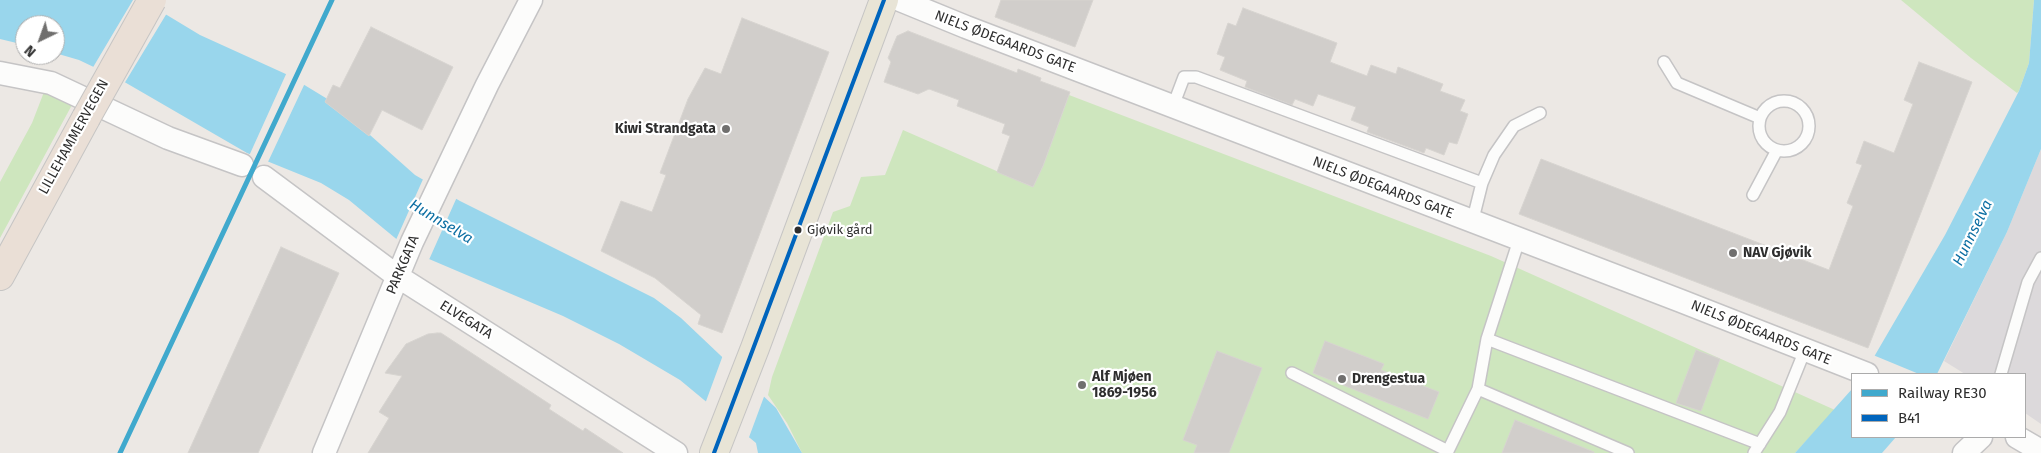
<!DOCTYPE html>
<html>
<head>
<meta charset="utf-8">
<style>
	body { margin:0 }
	#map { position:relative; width:2041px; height:453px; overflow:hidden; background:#ece8e4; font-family:"Fira Sans",sans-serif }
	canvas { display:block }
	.legend { position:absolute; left:1851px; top:373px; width:175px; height:65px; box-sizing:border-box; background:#fff; border:1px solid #ababab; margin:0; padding:6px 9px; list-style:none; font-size:15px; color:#2e2e2e }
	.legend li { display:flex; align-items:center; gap:10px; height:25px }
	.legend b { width:25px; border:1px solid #ababab }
	.north { position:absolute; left:15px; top:15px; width:50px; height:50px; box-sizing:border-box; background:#fff; border:1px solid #ababab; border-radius:50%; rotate:222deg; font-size:14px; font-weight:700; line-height:20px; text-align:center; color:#2e2e2e }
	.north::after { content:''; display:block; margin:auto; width:18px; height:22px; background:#706f6e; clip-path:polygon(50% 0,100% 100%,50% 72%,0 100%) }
</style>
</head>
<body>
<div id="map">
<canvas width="2041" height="453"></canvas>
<ul class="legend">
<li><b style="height:6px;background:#40a9cd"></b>Railway RE30</li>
<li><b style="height:6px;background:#0065bd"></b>B41</li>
</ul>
<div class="north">N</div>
</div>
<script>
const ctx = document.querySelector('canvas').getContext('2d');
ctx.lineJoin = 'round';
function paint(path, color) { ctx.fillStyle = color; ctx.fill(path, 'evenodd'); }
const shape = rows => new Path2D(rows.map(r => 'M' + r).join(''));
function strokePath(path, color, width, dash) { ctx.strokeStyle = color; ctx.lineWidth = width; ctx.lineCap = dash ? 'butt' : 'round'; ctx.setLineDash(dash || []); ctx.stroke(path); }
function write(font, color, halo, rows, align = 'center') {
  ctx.font = font + ' "Fira Sans",sans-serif'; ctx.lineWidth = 4.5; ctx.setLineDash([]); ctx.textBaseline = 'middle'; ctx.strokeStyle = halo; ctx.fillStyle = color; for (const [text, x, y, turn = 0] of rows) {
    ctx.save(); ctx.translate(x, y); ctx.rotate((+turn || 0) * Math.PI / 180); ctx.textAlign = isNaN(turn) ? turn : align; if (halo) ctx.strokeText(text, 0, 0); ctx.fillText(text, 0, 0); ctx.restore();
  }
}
paint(shape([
	[2041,149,2041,424,2025,413,2025,374,1965,374,1944,361,2007,232]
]), '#dcd9db');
paint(shape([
	[1901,0,2034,0,2029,63,2019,91,2017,93,1971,58],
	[44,92,73,103,0,238,0,182,32,123],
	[1069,95,1491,256,1835,410,1795,453,802,453,787,423,768,395,772,377,833,212,850,206,861,177,885,175,903,130,1033,187,1043,166]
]), '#cee6be');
paint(shape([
	[0,0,142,0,200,35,288,75,334,103,415,175,460,201,654,298,681,318,776,408,802,453,758,453,756,443,680,380,619,344,563,316,429,259,400,242,349,200,321,183,247,153,121,80,79,60,55,53,55,25,25,25,25,45,0,39],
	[2034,0,2041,0,2041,149,2007,232,1937,374,1864,374,1945,235,2019,91,2029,63],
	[1852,389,1852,437,1896,437,1882,453,1795,453]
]), '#99d6ec');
paint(shape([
	[133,0,146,0,167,13,124,84,92,69],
	[287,72,305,83,267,164,249,156],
	[424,177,457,197,428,262,395,242],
	[723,355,765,394,748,440,705,404],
	[1873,355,1919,374,1862,374]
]), '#ece8e4');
const building = shape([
	[1001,0,1093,0,1075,47,995,17,1001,0],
	[1243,8,1337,43,1330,62,1367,76,1371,65,1396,74,1398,67,1443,84,1440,91,1465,100,1460,111,1468,114,1457,144,1449,142,1444,155,1426,148,1424,153,1367,132,1369,127,1351,120,1356,107,1318,94,1313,106,1295,99,1292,105,1245,87,1247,81,1220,70,1225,57,1217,54,1228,23,1236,26,1243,8],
	[742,18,829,52,722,333,698,324,701,315,655,278,601,251,621,201,652,212,666,175,660,173,688,99,705,68,721,74,742,18],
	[371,27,453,67,422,130,382,110,369,136,325,102,333,85,340,88,371,27],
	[908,31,1017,73,1018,69,1041,78,1040,81,1070,92,1043,166,1033,187,997,172,1010,136,1002,133,1005,124,957,106,959,100,929,89,918,94,884,82,891,62,888,58,897,36,908,31],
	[1919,62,1972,82,1868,348,1519,214,1541,159,1829,270,1853,206,1847,203,1862,165,1856,163,1864,141,1894,153,1913,104,1904,100,1919,62],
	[281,247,339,273,258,453,188,453,281,247],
	[437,333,441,333,551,405,549,409,583,431,585,428,623,453,368,453,389,418,379,412,402,376,385,373,406,344,428,334,437,333],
	[1325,341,1384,364,1381,370,1439,392,1428,419,1313,373,1325,341],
	[1696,350,1720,359,1701,411,1676,403,1696,350],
	[1217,351,1262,368,1229,453,1194,453,1197,445,1183,440,1217,351],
	[1515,420,1594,452,1594,453,1502,453,1515,420]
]);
paint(building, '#d1cecb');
strokePath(building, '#d7d4d0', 1);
const lane = shape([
	[1664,62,1677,83,1760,118],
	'1759 126a25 25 0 1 1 50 0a25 25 0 1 1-50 0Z',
	[1173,106,1184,77,1196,77,1482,183],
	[1753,195,1777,150],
	[1472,223,1482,183,1494,155,1514,126,1540,113],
	[1519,240,1487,339,1478,389,1628,453],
	[1487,339,1760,444],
	[1292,373,1448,451],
	[2001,374,2028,282,2041,258],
	[1447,453,1478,389],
	[1754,453,1780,412,1805,350]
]);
const street = shape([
	[900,0,966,27,1681,301,1867,374],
	[0,73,51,83,168,138,242,165],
	[264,177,397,276,676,453],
	[2017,437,2041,451],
	[324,453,412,242,487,85,531,0],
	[1964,453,1981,437]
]);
const primary = shape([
	[714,453,755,348,884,0]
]);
const highway = shape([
	[0,276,86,118]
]);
strokePath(lane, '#c5c4c5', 14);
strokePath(street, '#c5c4c5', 25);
strokePath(primary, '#c6c5c4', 30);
strokePath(highway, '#c6c5c4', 30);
strokePath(lane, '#fcfcfb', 11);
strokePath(street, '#fcfcfb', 22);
strokePath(primary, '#e8e4d6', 28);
strokePath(highway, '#eadfd6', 28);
const highwayBridge = shape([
	[86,118,152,0]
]);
strokePath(highwayBridge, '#c6c5c4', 30, []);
strokePath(highwayBridge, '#eadfd6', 28);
strokePath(shape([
	[714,453,884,0]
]), '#0065bd', 4);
strokePath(shape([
	[120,453,332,0]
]), '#40a9cd', 5);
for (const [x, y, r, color] of [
	[726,129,5,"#706f6e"],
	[798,230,4.5,"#2e2e2e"],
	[1733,253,5,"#706f6e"],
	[1342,379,5,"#706f6e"],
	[1082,385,5,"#706f6e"]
]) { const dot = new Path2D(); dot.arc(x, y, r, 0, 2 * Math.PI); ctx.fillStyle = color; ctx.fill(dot); strokePath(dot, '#fff', 2); }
write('13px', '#2e2e2e', '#fff', [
	["Gjøvik gård",807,230]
], 'left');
write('14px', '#2e2e2e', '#fff', [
	["NIELS ØDEGAARDS GATE",1005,42,21],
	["LILLEHAMMERVEGEN",74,137,-61],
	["NIELS ØDEGAARDS GATE",1383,188,21],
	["PARKGATA",403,265,-67],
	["ELVEGATA",466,320,32],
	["NIELS ØDEGAARDS GATE",1761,333,22]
]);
write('bold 14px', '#2e2e2e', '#fff', [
	["Kiwi Strandgata",716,129,"right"],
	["NAV Gjøvik",1743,253],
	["Alf Mjøen",1092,377],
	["1869-1956",1092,393],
	["Drengestua",1352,379]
], 'left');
write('italic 15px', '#0d6fa3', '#fff', [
	["Hunnselva",441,222,31],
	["Hunnselva",1973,233,-64]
]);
</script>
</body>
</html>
